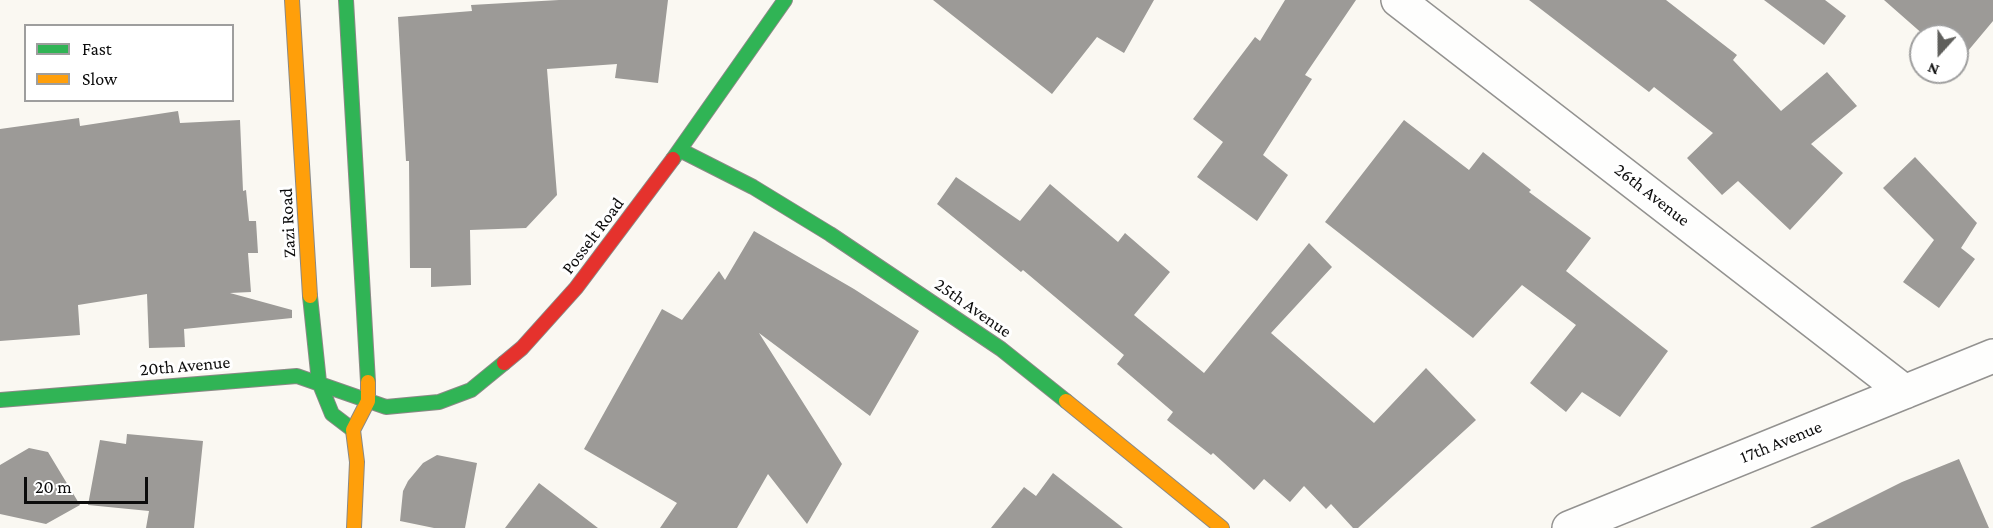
<!DOCTYPE html>
<html>
<head>
<meta charset="utf-8">
<style>
	body { margin:0 }
	#map { position:relative; width:1993px; height:528px; overflow:hidden; background:#faf8f2; font-family:"Crimson Pro",serif }
	canvas { display:block }
	.legend { position:absolute; left:24px; top:24px; width:210px; height:78px; box-sizing:border-box; background:#fff; border:2px solid #9e9e9e; margin:0; padding:8px 10px; list-style:none; font-size:18px; color:#0c0c0c }
	.legend li { display:flex; align-items:center; gap:12px; height:30px }
	.legend b { width:30px; border:2px solid #9e9e9e }
	.north { position:absolute; left:1909px; top:24px; width:60px; height:60px; box-sizing:border-box; background:#fff; border:2px solid #9e9e9e; border-radius:50%; rotate:201deg; font-size:16px; font-weight:700; line-height:24px; text-align:center; color:#0c0c0c }
	.north::after { content:''; display:block; margin:auto; width:21px; height:27px; background:#5f5f5c; clip-path:polygon(50% 0,100% 100%,50% 72%,0 100%) }
	.scale { position:absolute; left:24px; top:477px; width:124px; height:27px; box-sizing:border-box; border:3px solid #0c0c0c; border-top:0; padding-left:8px; font-size:18px; line-height:21px; white-space:nowrap; color:#0c0c0c; -webkit-text-stroke:4px #fff; paint-order:stroke }
</style>
</head>
<body>
<div id="map">
<canvas width="1993" height="528"></canvas>
<ul class="legend">
<li><b style="height:8px;background:#30b455"></b>Fast</li>
<li><b style="height:8px;background:#ff9f0a"></b>Slow</li>
</ul>
<div class="north">N</div>
<div class="scale">20 m</div>
</div>
<script>
const ctx = document.querySelector('canvas').getContext('2d');
ctx.lineJoin = 'round';
function paint(path, color) { ctx.fillStyle = color; ctx.fill(path, 'evenodd'); }
const shape = rows => new Path2D(rows.map(r => 'M' + r).join(''));
function strokePath(path, color, width, dash) { ctx.strokeStyle = color; ctx.lineWidth = width; ctx.lineCap = dash ? 'butt' : 'round'; ctx.setLineDash(dash || []); ctx.stroke(path); }
function write(font, color, halo, rows, align = 'center') {
  ctx.font = font + ' "Crimson Pro",serif'; ctx.lineWidth = 6; ctx.setLineDash([]); ctx.textBaseline = 'middle'; ctx.strokeStyle = halo; ctx.fillStyle = color; for (const [text, x, y, turn = 0] of rows) {
    ctx.save(); ctx.translate(x, y); ctx.rotate((+turn || 0) * Math.PI / 180); ctx.textAlign = isNaN(turn) ? turn : align; if (halo) ctx.strokeText(text, 0, 0); ctx.fillText(text, 0, 0); ctx.restore();
  }
}
paint(shape([
	[559,0,668,0,658,83,615,78,617,64,547,69,557,195,526,228,470,230,471,285,431,287,431,268,410,268,409,161,406,161,398,17,472,11,471,5],
	[933,0,1154,0,1124,53,1097,37,1052,94],
	[1285,0,1356,0,1305,75,1312,79,1263,155,1288,175,1257,221,1197,177,1223,142,1193,119,1255,37,1260,41],
	[1529,0,1666,0,1737,55,1733,60,1781,111,1827,72,1857,106,1811,144,1843,173,1790,230,1738,181,1722,195,1687,158,1713,133,1654,87,1649,92],
	[1764,0,1825,0,1846,16,1824,45],
	[1884,0,1993,0,1993,21,1957,64,1957,36,1925,36],
	[178,111,180,123,240,120,243,191,246,190,249,221,256,221,258,253,248,253,251,292,230,293,292,310,292,318,184,329,185,347,149,348,147,294,78,305,80,335,0,341,0,129,79,118,80,126],
	[1404,120,1469,170,1483,152,1531,190,1529,192,1591,238,1566,271,1668,351,1620,417,1582,392,1566,412,1530,383,1576,325,1522,285,1473,338,1325,222],
	[1915,157,1977,223,1961,248,1975,259,1939,308,1903,282,1934,240,1883,188],
	[956,177,1020,221,1050,184,1118,242,1125,233,1170,272,1134,315,1204,373,1309,243,1332,267,1271,333,1374,423,1426,368,1476,420,1358,528,1353,528,1331,504,1326,509,1304,486,1290,502,1264,479,1254,490,1213,453,1211,455,1167,420,1173,412,1117,364,1124,355,1023,270,1021,272,937,204],
	[754,231,854,289,919,331,870,416,759,333,842,464,807,524,768,474,737,528,660,528,677,503,584,449,662,309,682,320,719,271,725,280],
	[127,434,203,441,194,528,146,528,149,511,88,505,100,440,126,444],
	[29,448,48,452,80,505,46,524,0,514,0,465],
	[437,455,477,463,465,528,434,528,400,521,403,491,408,481,423,463],
	[1959,459,1989,528,1810,528,1902,482],
	[1053,473,1123,528,991,528,1024,487,1036,496],
	[539,483,598,528,505,528]
]), '#9c9a97');
const street = shape([
	[1398,0,1905,392],
	[1569,528,1993,356]
]);
const fast = shape([
	[346,0,368,382],
	[680,150,753,187,830,234,1001,349,1066,401],
	[673,159,785,0],
	[310,296,319,382,332,414,353,430],
	[0,400,297,376,386,407,439,402,471,390,504,363]
]);
const slow = shape([
	[292,0,310,296],
	[1066,401,1222,528],
	[354,528,357,462,353,430,368,401,368,382]
]);
const jam = shape([
	[504,363,522,348,576,288,673,159]
]);
strokePath(street, '#939290', 36);
strokePath(fast, '#8a8986', 16);
strokePath(slow, '#8a8986', 16);
strokePath(jam, '#8a8986', 16);
strokePath(street, '#fefefd', 33);
strokePath(fast, '#30b455', 14);
strokePath(slow, '#ff9f0a', 14);
strokePath(jam, '#e5322d', 14);
write('18px', '#0c0c0c', '#fff', [
	["26th Avenue",1652,195,38],
	["Zazi Road",288,223,-93],
	["Posselt Road",593,236,-53],
	["25th Avenue",973,308,35],
	["20th Avenue",185,366,-5],
	["17th Avenue",1781,442,-22]
]);
</script>
</body>
</html>
